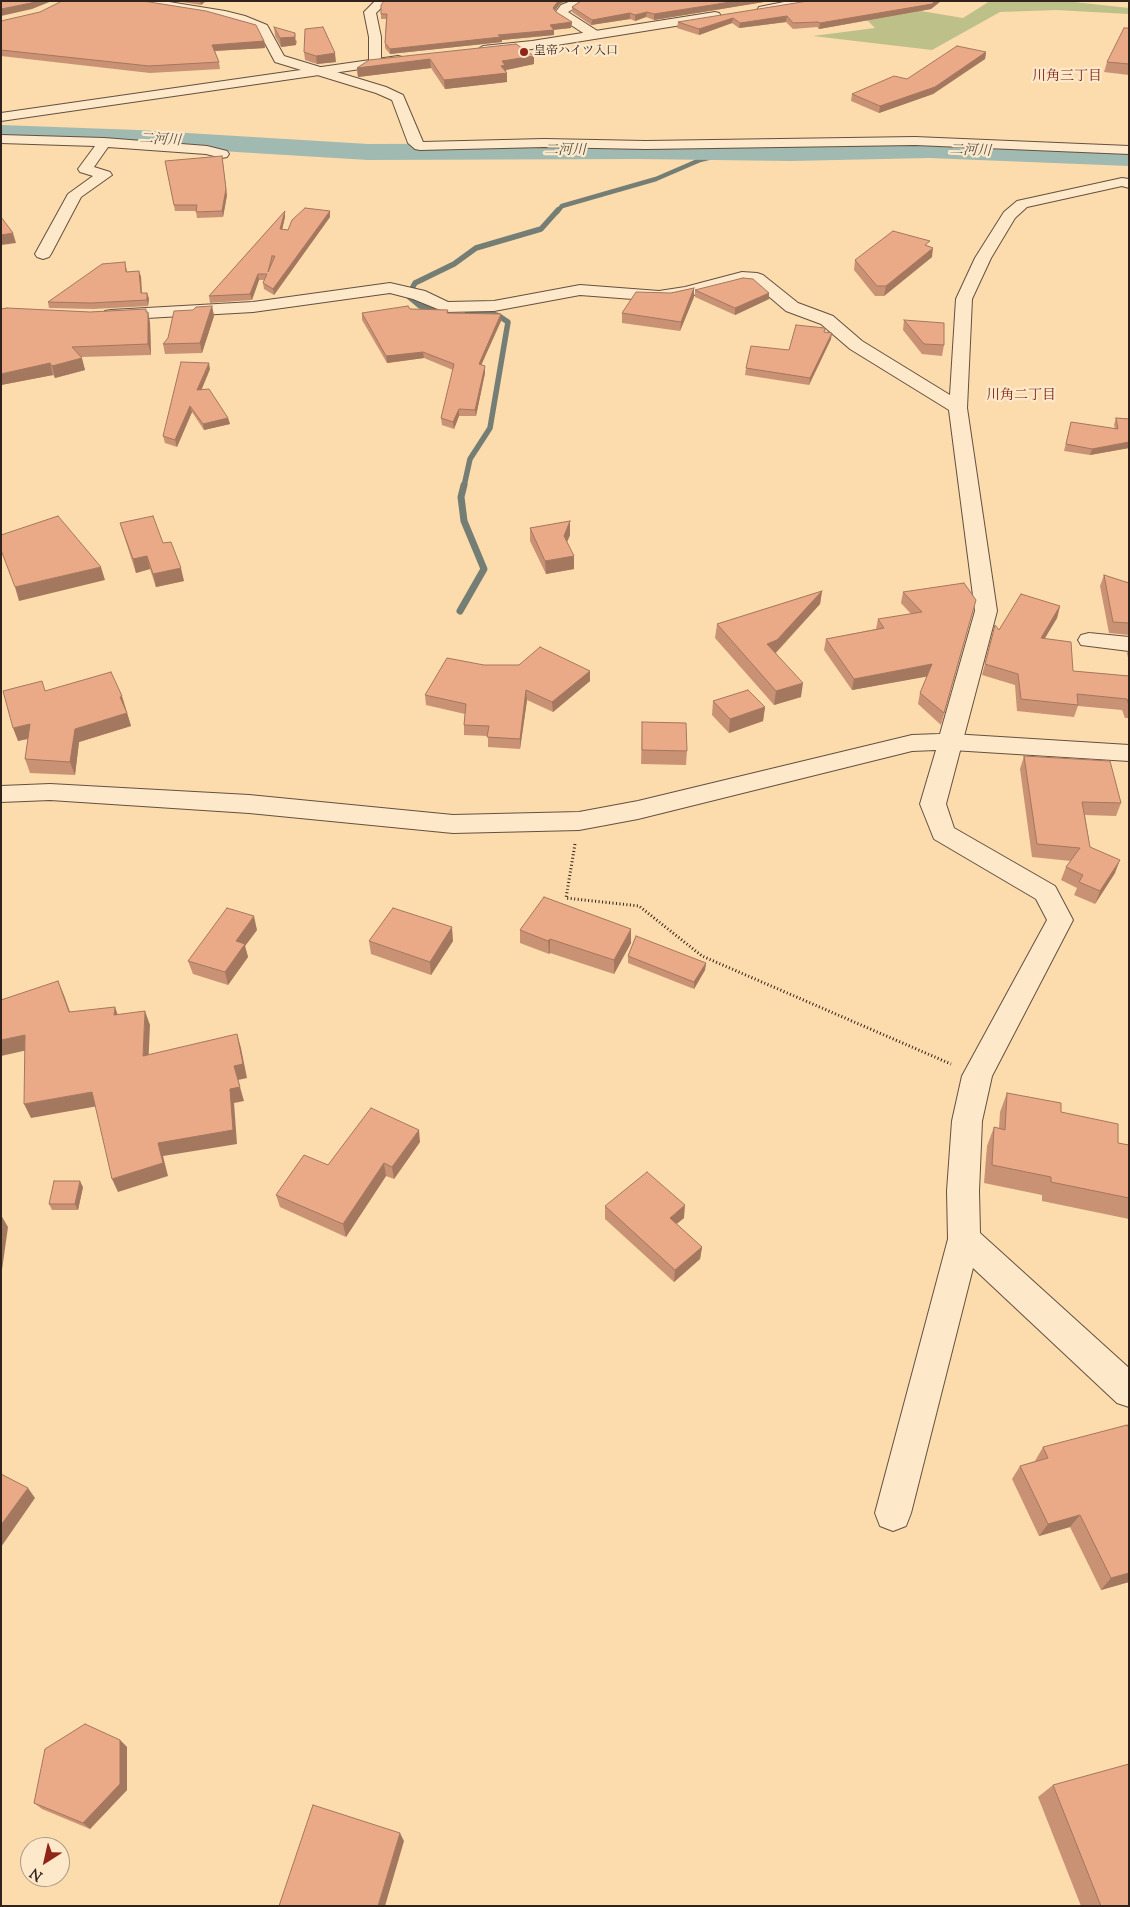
<!DOCTYPE html>
<html>
<head>
<meta charset="utf-8">
<style>
	body { margin:0 }
	#map { position:relative; width:1130px; height:1907px; overflow:hidden; background:#fcdbad; font-family:"Sorts Mill Goudy",serif }
	canvas { display:block }
	.frame { position:absolute; inset:0; border:2px solid #31231b; pointer-events:none }
	.north { position:absolute; left:20px; top:1837px; width:50px; height:50px; box-sizing:border-box; background:#fde8ca; border:1px solid #ab9984; border-radius:50%; rotate:215deg; font-size:14px; font-weight:700; line-height:20px; text-align:center; color:#31231b }
	.north::after { content:''; display:block; margin:auto; width:18px; height:22px; background:#8f2418; clip-path:polygon(50% 0,100% 100%,50% 72%,0 100%) }
</style>
</head>
<body>
<div id="map">
<canvas width="1130" height="1907"></canvas>
<div class="frame"></div>
<div class="north">N</div>
</div>
<script>
const ctx = document.querySelector('canvas').getContext('2d');
ctx.lineJoin = 'round';
function paint(path, color) { ctx.fillStyle = color; ctx.fill(path, 'evenodd'); }
const shape = rows => new Path2D(rows.map(r => 'M' + r).join(''));
function strokePath(path, color, width, dash) { ctx.strokeStyle = color; ctx.lineWidth = width; ctx.lineCap = dash ? 'butt' : 'round'; ctx.setLineDash(dash || []); ctx.stroke(path); }
function write(font, color, halo, rows, align = 'center') {
  ctx.font = font + ' "Sorts Mill Goudy","Noto Serif JP",serif'; ctx.lineWidth = 4.5; ctx.setLineDash([]); ctx.textBaseline = 'middle'; ctx.strokeStyle = halo; ctx.fillStyle = color; for (const [text, x, y, turn = 0] of rows) {
    ctx.save(); ctx.translate(x, y); ctx.rotate((+turn || 0) * Math.PI / 180); ctx.textAlign = isNaN(turn) ? turn : align; if (halo) ctx.strokeText(text, 0, 0); ctx.fillText(text, 0, 0); ctx.restore();
  }
}
paint(shape([
	[990,1,1065,1,1129,8,1129,14,1056,10,1000,12,932,50,813,36,875,28,857,10,915,10,963,18]
]), '#bec08a');
strokePath(shape([
	[557,212,562,206,656,179,700,160,732,152]
]), '#747e75', 4.5);
strokePath(shape([
	[449,310,420,306,408,296,415,283,454,264,476,248,541,229,558,210],
	[464,486,470,459,490,428,508,322,499,316,486,312,467,311]
]), '#747e75', 5.5);
strokePath(shape([
	[460,611,484,569,464,521,461,497,464,485]
]), '#747e75', 7);
paint(shape([
	[1,125,138,130,368,144,636,143,791,145,929,142,1129,150,1129,166,929,158,791,161,636,159,368,160,138,146,1,141,1,125]
]), '#a0bab1');
const minor = shape([
	[134,1,163,1,225,11,245,16,267,25,284,56,386,87,403,95,423,142,544,139,646,141,915,137,1129,146,1129,154,915,145,646,149,544,147,420,150,415,149,408,143,392,100,376,93,275,62,258,30,225,19,140,5,134,1],
	[375,1,388,1,376,13,381,37,381,62,375,66,369,62,369,37,364,12,375,1],
	[571,1,587,1,568,12,599,32,601,35,599,38,591,38,557,16,555,13,561,5,571,1],
	[1,135,104,138,207,146,227,151,229,154,227,157,222,158,206,154,108,147,94,167,110,172,112,175,81,197,51,254,49,257,43,259,37,257,35,254,68,194,93,176,80,172,78,169,95,146,1,143,1,135],
	[1122,178,1129,179,1129,188,1122,186,1027,207,1015,218,991,258,972,299,967,408,997,611,963,740,964,742,961,747,946,804,954,828,1055,886,1073,920,992,1076,982,1121,979,1191,980,1233,1129,1368,1129,1407,1117,1403,973,1268,911,1513,906,1526,893,1531,880,1526,875,1513,948,1239,947,1191,952,1121,962,1076,1047,920,1036,899,934,839,920,804,936,750,912,751,638,819,579,830,453,833,249,813,50,800,1,802,1,786,50,784,249,795,453,815,579,812,638,801,912,735,940,734,975,611,949,410,850,349,821,324,786,311,753,283,742,282,686,297,659,301,580,295,494,311,445,312,413,299,390,293,253,312,111,320,105,319,103,315,105,311,111,310,253,302,390,283,425,291,448,302,494,301,580,285,659,291,685,287,742,272,757,273,763,275,798,303,833,316,862,341,950,395,956,299,975,258,1004,212,1017,201,1122,178],
	[1089,633,1129,637,1129,651,1081,645,1078,640,1081,635,1089,633]
]);
const tertiary = shape([
	[789,1,813,1,807,5,763,14,757,10,759,7,789,1],
	[715,12,719,13,721,16,719,19,532,49,483,54,477,50,483,46,532,41,715,12],
	[398,56,402,57,404,60,402,63,1,121,1,113,398,56],
	[952,734,1129,745,1129,761,952,750,944,748,940,742,944,736,952,734]
]);
strokePath(minor, '#645140', 2);
strokePath(tertiary, '#645140', 2);
strokePath(shape([
	[575,844,566,898,639,906,702,956,951,1064]
]), '#31231b', 3, [1, 2.5]);
paint(minor, '#fde8ca');
paint(tertiary, '#fde8ca');
paint(shape([
	[176,1,206,1,201,5],
	[581,1,770,1,654,20,646,17,635,21,630,19,591,25,572,12,572,7],
	[941,1,931,9,819,29,817,27,793,29,786,22,739,28,732,23,699,35,677,28,678,22],
	[560,4,555,10,556,12,572,22,571,28,554,30,554,35,502,40,502,42,390,54,385,48,385,43,386,19,381,19,381,5],
	[1,21,264,41,265,48,215,51,219,62,220,69,150,73,1,56],
	[274,27,297,41,296,45,281,47,275,36],
	[1129,28,1129,75,1104,72,1107,62],
	[304,52,336,62,317,64,305,60],
	[986,52,985,59,933,94,879,113,851,101,852,94,907,79],
	[534,56,534,64,506,70,507,82,445,89,431,68,358,77,357,68,369,60],
	[165,161,227,195,223,217,197,218,196,211,175,211],
	[285,211,285,217,282,229,288,230,330,211,330,217,274,295,264,289,263,283,264,280,259,280,252,300,210,303,209,296],
	[929,246,932,257,884,296,875,296,854,270,855,260],
	[127,268,127,272,139,271,141,277,142,293,147,293,149,299,148,306,93,309,49,308,48,302],
	[694,288,694,297,680,331,622,323,622,313,671,293],
	[695,290,769,299,735,315,695,297],
	[212,306,214,316,202,353,165,354,163,344],
	[1,309,90,312,146,309,146,312,148,312,150,323,151,355,81,357,85,370,55,378,53,375,1,385],
	[410,309,448,310,448,313,501,314,501,321,481,365,485,366,485,373,476,416,459,416,454,429,442,425,441,418,453,370,424,358,387,363,362,320,362,313],
	[904,320,944,345,942,356,922,354,903,330],
	[825,332,831,339,809,385,745,375,746,368,789,350],
	[210,369,201,390,228,418,230,424,204,430,192,412,177,447,165,443,163,436],
	[1116,418,1129,419,1129,448,1090,455,1064,451,1071,422,1115,429,1114,425],
	[570,521,570,535,567,542,574,569,546,574,530,541,530,528],
	[120,523,163,543,184,581,156,587,150,569,136,573,124,536],
	[1104,575,1129,583,1129,635,1109,633,1100,586],
	[822,591,820,604,776,653,801,697,774,705,715,638,717,624],
	[903,592,973,611,941,725,918,704,920,693,927,676,852,690,824,650,826,639,876,629,878,619,911,614,901,603],
	[1060,606,1057,618,1044,639,1073,671,1129,676,1129,718,1125,718,1122,710,1078,706,1074,717,1017,711,1015,685,982,675,995,625,999,630],
	[1129,647,1129,662,1127,653],
	[484,665,590,671,590,681,553,712,527,700,520,749,488,747,488,736,464,735,464,725,465,714,426,705,425,695],
	[46,691,126,709,131,726,79,742,75,775,30,773,25,759,28,739,18,741],
	[713,701,765,707,763,721,729,733,712,715],
	[642,722,687,751,686,765,641,764],
	[1024,756,1121,803,1116,816,1085,815,1090,847,1115,873,1095,904,1074,895,1077,888,1061,880,1066,867,1071,861,1032,857,1020,769],
	[257,930,245,946,248,957,228,985,193,974,188,961],
	[520,930,631,943,614,974,550,953,549,954,520,943],
	[369,941,453,941,431,975,371,954],
	[628,956,706,963,705,970,694,989,628,963],
	[1007,1093,1061,1112,1118,1143,1129,1145,1129,1219,1042,1201,1042,1195,984,1183,987,1146,994,1127,999,1128,1000,1112],
	[420,1142,394,1179,386,1176,346,1237,280,1207,276,1195,328,1165],
	[83,1187,78,1210,52,1210,49,1204],
	[605,1206,684,1218,676,1224,702,1247,700,1259,674,1282,605,1219],
	[1129,1428,1129,1582,1101,1590,1070,1527,1039,1536,1012,1479,1020,1466,1035,1461,1043,1447],
	[120,1740,127,1747,127,1790,90,1829,42,1809,34,1803],
	[1053,1785,1129,1906,1081,1906,1038,1797]
]), '#c99275');
paint(shape([
	[35,1,52,1,32,9,1,16,1,9],
	[200,1,206,1,201,5],
	[558,1,566,1,560,4,553,13,553,8],
	[737,1,770,1,654,20,654,14],
	[935,1,941,1,931,9,819,29,820,23],
	[647,12,646,17,635,21,635,15],
	[630,13,630,19,591,25,592,20],
	[787,16,786,22,739,28,740,23],
	[733,18,732,23,699,35,699,29],
	[572,22,571,28,550,30,550,25],
	[554,30,554,35,502,40,502,42,390,54,390,49,498,35],
	[295,33,296,45,281,47,280,38],
	[264,41,265,48,213,51,212,45],
	[986,52,985,59,933,94,879,113,880,106],
	[335,53,336,62,317,64,316,56],
	[534,56,534,64,506,70,506,74,507,73,507,82,445,89,444,80,502,61],
	[430,59,431,68,358,77,357,68],
	[222,156,227,195,223,217,222,211],
	[285,211,285,217,281,235,280,229],
	[330,211,330,217,274,295,273,289],
	[13,233,16,243,1,245,1,235],
	[933,248,932,257,884,296,886,286],
	[139,271,141,277,142,299,141,293],
	[258,274,259,280,252,300,250,294],
	[694,288,694,297,680,331,681,322],
	[147,293,149,299,148,306,147,300],
	[769,293,769,299,735,315,735,308],
	[212,306,214,316,202,353,200,343],
	[146,309,148,320,148,312,150,323,151,355,148,344],
	[501,314,501,321,479,370,479,364],
	[832,333,831,339,809,385,810,378],
	[423,352,424,358,387,363,386,356],
	[82,358,85,370,55,378,52,366],
	[50,363,53,375,1,385,1,374],
	[209,363,210,369,199,396,197,390],
	[485,366,485,373,476,416,475,410],
	[190,406,192,412,177,447,175,440],
	[459,409,459,416,454,429,453,422],
	[228,418,230,424,204,430,203,424],
	[1129,442,1129,448,1090,455,1092,449],
	[570,521,570,535,564,549,564,536],
	[147,556,150,569,136,573,133,559],
	[574,556,574,569,546,574,545,561],
	[101,567,105,580,19,601,15,587],
	[181,568,184,581,156,587,153,574],
	[822,591,820,604,775,653,767,644],
	[1060,606,1057,618,1038,650,1041,638],
	[932,664,930,676,852,690,854,679],
	[590,671,590,681,553,712,552,702],
	[803,683,801,697,774,705,776,691],
	[526,690,527,700,520,749,520,739],
	[122,696,126,709,124,710,120,697],
	[765,707,763,721,729,733,730,719],
	[127,713,131,726,79,742,75,775,70,762,75,729],
	[30,724,35,737,18,741,13,728],
	[1120,860,1115,873,1095,904,1100,891],
	[254,916,257,930,245,946,248,957,228,985,225,972,236,941],
	[452,927,453,941,431,975,430,962],
	[631,929,631,943,614,974,614,960],
	[550,939,550,953,549,954,548,941],
	[706,963,705,970,694,989,694,982],
	[58,981,64,995,75,1026,69,1012],
	[115,1007,120,1021,114,1015],
	[145,1011,150,1025,148,1070,143,1056],
	[237,1034,241,1048,247,1078,238,1080,244,1101,234,1103,237,1144,163,1156,168,1176,118,1192,112,1179,158,1143,230,1089,234,1066],
	[25,1035,32,1049,1,1056,1,1040],
	[92,1092,98,1106,31,1118,24,1104],
	[419,1130,420,1142,394,1179,392,1167],
	[384,1163,386,1176,346,1237,343,1224],
	[80,1181,83,1187,78,1210,75,1204],
	[685,1205,684,1218,668,1231,670,1218],
	[1,1215,8,1227,1,1277],
	[702,1247,700,1259,674,1282,675,1270],
	[28,1488,35,1498,1,1547,1,1525],
	[1080,1515,1070,1527,1039,1536,1048,1524],
	[1129,1573,1129,1582,1101,1590,1111,1578],
	[120,1740,127,1747,127,1790,90,1829,83,1823],
	[400,1833,404,1841,385,1906,378,1906]
]), '#a4775f');
const building = shape([
	[1,1,35,1,31,3,1,9,1,1],
	[62,1,143,1,206,11,256,25,264,41,212,45,219,62,149,66,1,50,1,21,40,12,62,1],
	[384,1,558,1,553,8,556,12,572,22,550,25,554,30,498,35,501,37,390,49,385,43,387,14,381,14,381,5,384,1],
	[581,1,737,1,654,14,647,12,635,15,630,13,592,20,572,7,581,1],
	[935,1,932,4,820,23,818,22,793,23,787,16,740,23,733,18,699,29,678,22,808,1,935,1],
	[274,27,295,33,295,37,280,38,274,27],
	[323,27,335,53,316,56,304,52,305,29,323,27],
	[1124,28,1129,28,1129,64,1107,62,1124,28],
	[516,44,534,56,502,61,505,65,501,66,507,73,444,80,430,59,357,68,369,60,516,44],
	[957,46,986,52,935,87,880,106,852,94,894,76,907,79,957,46],
	[222,156,226,189,222,211,196,212,197,205,174,205,165,161,222,156],
	[305,208,330,211,273,289,263,283,267,274,258,274,250,294,209,296,285,211,280,229,288,230,292,220,305,208],
	[272,256,275,256,268,272,272,256],
	[1,217,13,233,1,235,1,217],
	[893,231,930,241,925,245,933,248,886,286,877,286,855,260,893,231],
	[125,262,126,272,139,271,141,293,147,293,147,300,91,303,48,302,102,264,125,262],
	[743,278,753,279,769,293,735,308,695,290,743,278],
	[694,288,681,322,622,313,636,292,671,293,694,288],
	[212,306,200,343,163,344,168,338,174,311,193,310,196,307,212,306],
	[408,306,410,309,448,310,447,313,501,314,479,364,485,366,475,410,459,409,453,422,441,418,454,364,423,352,386,356,362,313,408,306],
	[7,308,90,312,146,309,146,312,148,312,148,344,72,347,82,358,52,366,50,363,1,374,1,309,7,308],
	[904,320,944,323,944,345,924,344,904,320],
	[796,325,825,328,824,332,832,333,810,378,746,368,751,346,789,350,796,325],
	[181,362,209,363,197,390,209,389,228,418,203,424,190,406,175,440,163,436,181,362],
	[1116,418,1129,419,1129,442,1092,449,1066,444,1071,422,1118,429,1116,418],
	[58,516,101,567,15,587,1,550,1,535,58,516],
	[153,516,163,543,171,542,181,568,153,574,147,556,133,559,120,523,153,516],
	[570,521,564,536,574,556,545,561,530,528,570,521],
	[1104,575,1129,583,1129,623,1113,622,1104,575],
	[964,583,976,600,944,713,920,693,932,664,854,679,826,639,884,628,878,619,922,612,903,592,964,583],
	[822,591,777,640,767,644,803,683,776,691,717,624,822,591],
	[1021,594,1060,606,1041,638,1071,642,1073,671,1129,676,1129,706,1127,699,1077,694,1078,705,1021,699,1018,674,985,664,995,625,999,630,1021,594],
	[540,647,590,671,552,702,526,690,520,739,487,737,489,726,464,725,466,704,425,695,447,658,484,665,519,665,540,647],
	[111,672,122,696,120,697,127,713,75,729,70,762,25,759,30,724,13,728,3,691,42,681,45,691,111,672],
	[748,690,765,707,730,719,713,701,748,690],
	[642,722,686,723,687,751,642,750,642,722],
	[1024,756,1110,761,1121,803,1082,802,1090,847,1120,860,1100,891,1079,882,1083,875,1066,867,1080,848,1037,844,1024,756],
	[544,897,631,929,614,960,550,939,548,941,520,930,544,897],
	[227,908,254,916,236,941,245,944,225,972,188,961,227,908],
	[393,908,452,927,430,962,369,941,393,908],
	[636,936,706,963,694,982,628,956,636,936],
	[58,981,69,1012,115,1007,114,1015,145,1011,143,1056,237,1034,243,1064,234,1066,240,1087,230,1089,233,1130,158,1143,163,1163,112,1179,92,1092,24,1104,25,1035,1,1040,1,1000,58,981],
	[1007,1093,1061,1103,1061,1112,1118,1124,1118,1143,1129,1145,1129,1198,1051,1182,1051,1177,992,1165,994,1127,1005,1130,1007,1093],
	[371,1108,419,1130,392,1167,384,1163,343,1224,276,1195,304,1155,328,1165,371,1108],
	[647,1172,685,1205,670,1218,702,1247,675,1270,605,1206,647,1172],
	[54,1181,80,1181,75,1204,49,1204,54,1181],
	[1127,1425,1129,1428,1129,1573,1111,1578,1080,1515,1048,1524,1020,1466,1048,1458,1043,1447,1127,1425],
	[1,1474,28,1488,1,1525,1,1474],
	[85,1724,120,1740,120,1784,83,1823,34,1803,45,1749,85,1724],
	[1129,1764,1129,1906,1101,1906,1053,1785,1129,1764],
	[313,1805,400,1833,378,1906,279,1906,313,1805]
]);
paint(building, '#eaaa88');
strokePath(building, '#a4775f', 1);
for (const [x, y, r, color] of [
	[524,52,5,"#8f2418"]
]) { const dot = new Path2D(); dot.arc(x, y, r, 0, 2 * Math.PI); ctx.fillStyle = color; ctx.fill(dot); strokePath(dot, '#fde8ca', 2); }
write('12px', '#31231b', '#fde8ca', [
	["皇帝ハイツ入口",534,52]
], 'left');
write('14px', '#7a1f14', '#fde8ca', [
	["川角三丁目",1067,78],
	["川角二丁目",1021,397]
]);
write('italic 14px', '#525048', '#fde8ca', [
	["二河川",160,141,3],
	["二河川",565,152],
	["二河川",970,152,2]
]);
</script>
</body>
</html>
